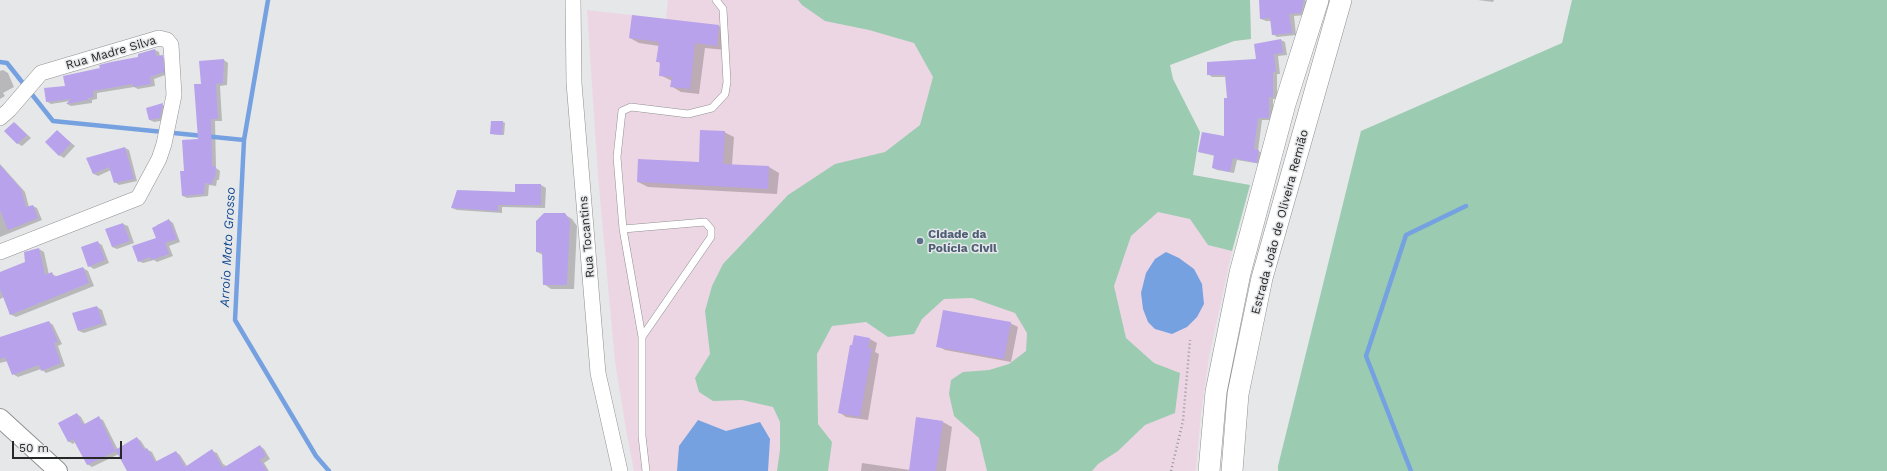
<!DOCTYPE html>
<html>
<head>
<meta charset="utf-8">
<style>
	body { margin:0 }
	#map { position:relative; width:1887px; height:471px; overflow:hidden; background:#e6e7e9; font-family:"Work Sans",sans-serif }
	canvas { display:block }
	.scale { position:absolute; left:12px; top:441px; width:110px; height:18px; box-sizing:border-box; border:2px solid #262727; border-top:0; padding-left:5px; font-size:12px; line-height:14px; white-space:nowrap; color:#262727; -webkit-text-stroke:3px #e6e7e9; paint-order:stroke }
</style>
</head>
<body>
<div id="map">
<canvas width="1887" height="471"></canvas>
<div class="scale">50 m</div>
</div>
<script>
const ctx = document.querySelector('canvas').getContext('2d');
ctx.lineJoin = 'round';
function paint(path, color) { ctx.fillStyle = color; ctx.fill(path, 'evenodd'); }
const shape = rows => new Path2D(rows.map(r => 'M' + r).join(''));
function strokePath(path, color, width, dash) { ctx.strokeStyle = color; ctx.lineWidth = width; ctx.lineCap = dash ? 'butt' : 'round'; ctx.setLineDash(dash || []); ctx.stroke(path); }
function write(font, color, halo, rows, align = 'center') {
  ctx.font = font + ' "Work Sans",sans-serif'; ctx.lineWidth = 3; ctx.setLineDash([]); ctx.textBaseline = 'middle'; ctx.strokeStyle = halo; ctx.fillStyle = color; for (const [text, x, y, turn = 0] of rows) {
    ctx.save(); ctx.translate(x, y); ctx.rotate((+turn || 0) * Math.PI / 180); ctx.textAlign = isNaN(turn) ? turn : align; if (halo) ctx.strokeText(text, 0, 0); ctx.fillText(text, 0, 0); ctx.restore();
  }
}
paint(shape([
	[668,0,1250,0,1251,39,1234,41,1170,65,1173,79,1200,132,1193,175,1250,185,1232,251,1209,357,1201,413,1196,471,634,471,627,435,615,362,598,176,587,10,666,19]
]), '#edd6e3');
paint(shape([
	[798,0,1250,0,1251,39,1234,41,1170,65,1173,79,1200,132,1193,175,1250,185,1232,251,1208,245,1190,219,1158,212,1131,236,1114,286,1126,338,1154,363,1180,373,1175,413,1145,425,1118,451,1098,464,1092,471,987,471,979,438,954,416,949,394,951,380,963,372,989,370,1009,364,1026,351,1027,333,1015,313,972,298,944,299,922,319,914,334,888,337,866,322,832,326,817,354,818,424,832,442,828,471,777,471,780,450,780,422,773,407,742,400,713,401,699,392,695,378,710,354,705,311,712,286,723,264,788,195,835,164,885,152,920,125,933,77,914,43,869,30,825,21,802,5],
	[1572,0,1887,0,1887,471,1278,471,1278,466,1361,131,1562,43]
]), '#9bccb2');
paint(shape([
	[1166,252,1179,258,1194,269,1202,284,1204,304,1197,317,1187,327,1172,334,1155,329,1148,322,1143,309,1141,293,1146,273,1155,259],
	[698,420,726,431,760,422,770,439,768,471,677,471,679,446]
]), '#76a1e1');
paint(shape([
	[1260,0,1305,0,1308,2,1306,15,1294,16,1296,35,1277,37,1273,34,1271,21,1266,21,1261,19],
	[1478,0,1494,0,1493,2],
	[719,26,728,32,726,50,705,48,699,94,681,92,671,86,672,81,660,75,661,64,657,61,659,46,639,43,630,38],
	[1281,40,1285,42,1287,55,1278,56,1280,74,1277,74,1277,99,1273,99,1273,120,1262,120,1258,151,1263,153,1261,164,1237,160,1234,173,1217,170,1213,168,1215,156,1199,152,1225,138,1228,99,1226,77,1212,77,1208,74,1257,60],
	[155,50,159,52,160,57,167,59,168,74,154,79,155,86,138,89,134,87,97,93,97,99,92,100,92,103,71,106,67,104,70,101,51,104,46,101,66,86,101,69,140,57],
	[224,60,228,63,227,85,220,86,222,121,215,121,216,168,220,171,219,180,217,180,216,186,209,185,208,196,187,198,183,196,185,172,199,140,202,85],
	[3,70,8,73,14,87,3,93,5,96,0,99,0,71],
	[163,105,167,107,165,120,154,122,150,120,147,109],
	[503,122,505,123,504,135,491,134],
	[15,123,31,138,22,146,17,143],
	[57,131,75,146,64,158,59,155],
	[724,132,734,137,732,165,769,167,779,173,777,194,648,187,638,182,699,163],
	[125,148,129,150,137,181,119,185,115,182,111,170,98,176,94,174,87,159],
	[0,164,25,192,29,207,33,206,37,208,42,220,0,237],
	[516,185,541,185,546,188,545,208,502,207,502,213,457,210,452,208,516,193],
	[564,214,572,219,577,226,574,289,551,289,544,284,543,255,537,252],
	[169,220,173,223,180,242,169,246,173,256,157,262,154,260,143,263,138,261,157,238,157,225],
	[123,224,128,226,134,243,117,249,112,247],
	[97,242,102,245,109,263,94,269,89,266],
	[39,249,44,252,49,275,52,274,58,277,83,268,88,271,94,286,16,317,10,314,4,297,0,299,0,273,26,262],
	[97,307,102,310,107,325,84,333,79,331],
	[49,322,53,325,62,344,58,346,65,366,46,373,41,369,18,377,13,374,8,361,0,363,0,338],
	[1010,323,1018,327,1011,362,945,350,938,346],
	[870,339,877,343,875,352,879,354,868,420,846,417,839,412],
	[77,414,81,417,85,424,98,418,103,420,118,450,137,438,141,441,146,449,152,452,157,462,176,452,180,455,187,466,212,451,217,453,223,464,228,467,260,446,264,449,270,459,264,463,269,471,128,471,119,454,92,467,87,464,75,442,73,444,68,441],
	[943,422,952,427,946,471,861,471,862,463,910,470]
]), '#0003');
strokePath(shape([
	[268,0,244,140,235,320,316,456,329,471],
	[0,62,7,63,53,121,244,140],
	[1411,471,1366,356,1406,235,1466,206]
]), '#76a1e1', 4.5);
paint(shape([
	[1259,0,1304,0,1301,13,1289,14,1292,33,1272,35,1270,18,1260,19],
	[632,15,719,25,717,46,695,43,690,89,670,87,672,77,659,76,660,62,656,62,659,42,629,38],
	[1281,39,1283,53,1274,54,1276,72,1273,72,1273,97,1269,97,1269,118,1258,118,1254,149,1259,150,1257,163,1233,158,1230,172,1212,168,1214,155,1198,152,1202,132,1224,136,1224,98,1227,98,1225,75,1207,75,1207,62,1256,59,1254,44],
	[155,49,156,56,163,55,164,72,150,77,151,84,133,87,133,84,93,91,93,97,88,98,88,100,66,104,71,99,46,102,44,88,65,86,63,76,100,68,99,65,111,62,138,57,138,54],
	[224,59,223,83,216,84,218,119,211,119,212,166,216,167,215,179,213,178,212,184,205,183,204,194,182,196,180,171,184,171,182,140,198,139,194,84,201,84,199,61],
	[163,103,160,118,149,120,146,108],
	[491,121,503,121,502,135,490,134],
	[14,122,27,135,17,144,4,131],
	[57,130,71,143,59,156,45,142],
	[700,130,725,131,723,164,769,166,768,189,637,182,638,159,699,162],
	[125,147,134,179,114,183,109,167,93,174,86,158],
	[0,165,21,189,26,207,33,205,38,218,8,230,0,210],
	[515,184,541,184,541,205,498,205,498,211,451,208,457,190,515,192],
	[544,213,565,213,570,221,567,285,543,285,542,252,536,252,536,221],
	[169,219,177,239,165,243,169,254,151,260,150,257,138,262,132,246,156,238,152,228],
	[123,223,130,241,112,247,105,229],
	[98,241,105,260,88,267,81,247],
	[39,248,45,275,52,272,54,277,83,267,89,283,10,315,0,289,0,272,25,262,24,252],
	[97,306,103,323,78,331,72,313],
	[943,310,1011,322,1004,359,936,347],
	[49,321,58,342,54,343,61,363,41,371,39,365,12,375,5,357,0,359,0,337],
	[854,335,870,338,868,348,872,349,860,417,838,413,850,345,852,345],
	[77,413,83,425,99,416,115,450,137,437,144,450,147,448,155,462,176,451,185,467,212,449,223,468,260,445,266,456,260,460,267,471,127,471,116,451,87,465,73,439,68,442,58,423],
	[916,417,943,421,936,471,909,471]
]), '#b7a2eb');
const service = shape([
	[623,229,642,337],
	[646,471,642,436,642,337,711,237,711,229,705,222,623,229,617,157,622,111,631,107,688,114,712,108,725,94,727,82,723,9,716,0]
]);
const minor = shape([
	[573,0,574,83,598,373,620,471],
	[0,118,9,110,41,73,159,38,167,40,171,45,174,95,164,144,159,159,138,198,0,252]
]);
const tertiary = shape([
	[0,418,58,471]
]);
const secondary = shape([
	[1209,471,1216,392,1240,273,1285,104,1318,0],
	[1232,471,1238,394,1262,278,1341,0]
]);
strokePath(service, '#909192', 8);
strokePath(minor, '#909192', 16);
strokePath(tertiary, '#909192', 20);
strokePath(secondary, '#909192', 22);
strokePath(shape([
	[1171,471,1183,421,1190,340]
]), '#949596', 2.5, [1, 3]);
strokePath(service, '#fff', 7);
strokePath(minor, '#fff', 15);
strokePath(tertiary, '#fff', 18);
strokePath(secondary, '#fff', 21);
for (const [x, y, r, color] of [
	[920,241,4,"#5c6f8a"]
]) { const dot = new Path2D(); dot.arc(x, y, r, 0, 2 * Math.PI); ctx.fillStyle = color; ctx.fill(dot); strokePath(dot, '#e6e7e9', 1.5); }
write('12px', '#262727', '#e6e7e9', [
	["Rua Madre Silva",111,53,-16],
	["Estrada João de Oliveira Remião",1280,222,-75],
	["Rua Tocantins",587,237,-95]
]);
write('bold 12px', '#4e5e75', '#e6e7e9', [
	["Cidade da",928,234],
	["Polícia Civil",928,248]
], 'left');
write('italic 13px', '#114892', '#e6e7e9', [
	["Arroio Mato Grosso",228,247,-87]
]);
</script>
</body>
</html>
